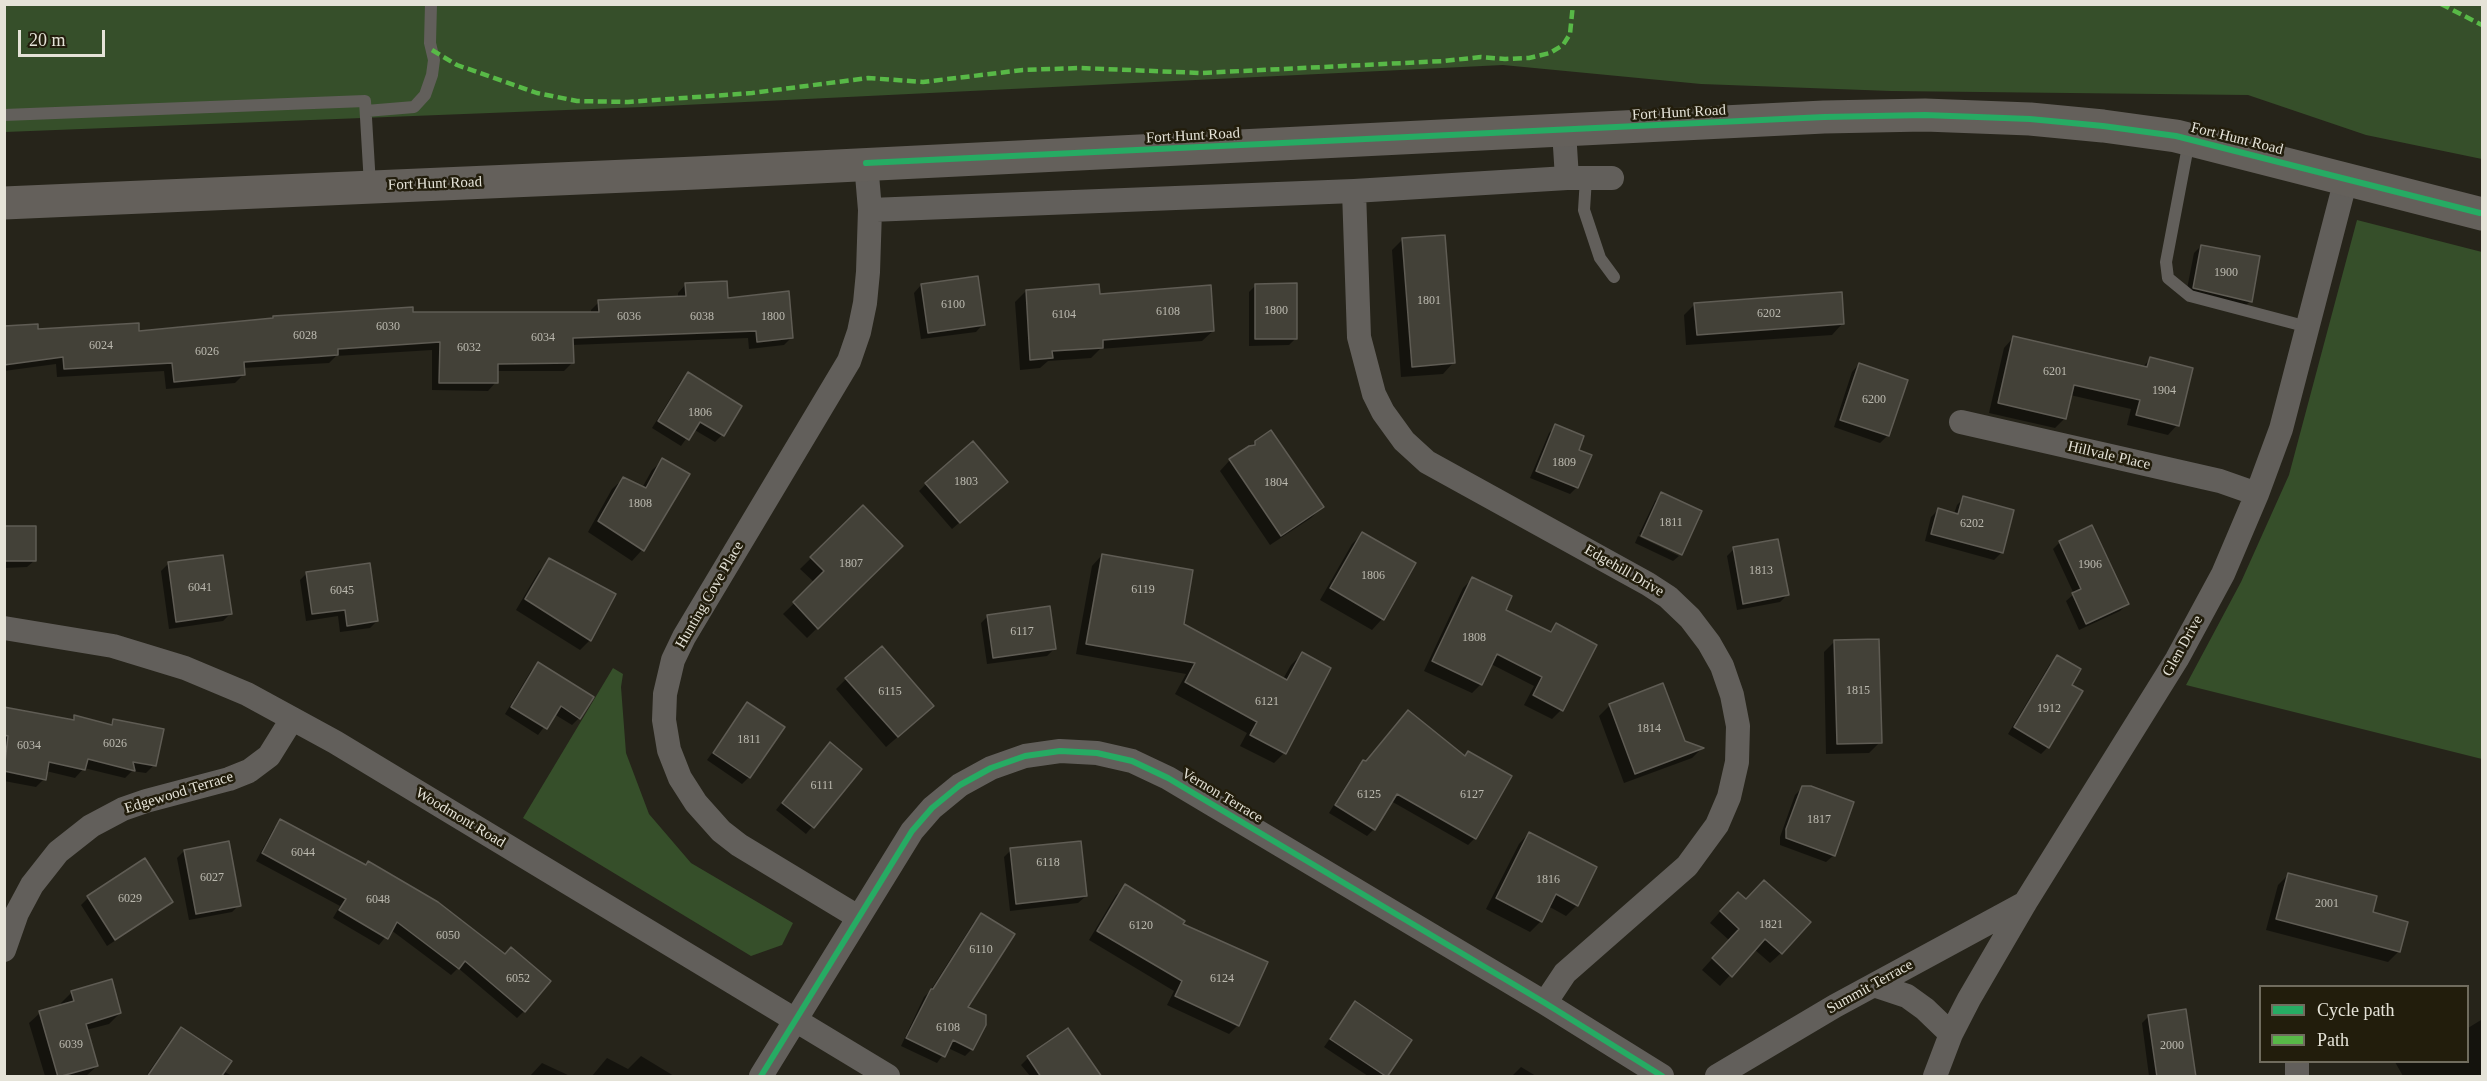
<!DOCTYPE html>
<html>
<head>
<meta charset="utf-8">
<style>
	body { margin:0 }
	#map { position:relative; width:2487px; height:1081px; overflow:hidden; background:#26241a; font-family:"Times New Roman",serif }
	canvas { display:block }
	.frame { position:absolute; inset:0; border:6px solid #e5e3d8; pointer-events:none }
	.legend { position:absolute; left:2259px; top:985px; width:210px; height:78px; box-sizing:border-box; background:#221d0c; border:2px solid #706c5e; margin:0; padding:8px 10px; list-style:none; font-size:18px; color:#e5e3d8 }
	.legend li { display:flex; align-items:center; gap:12px; height:30px }
	.legend b { width:30px; border:2px solid #706c5e }
	.scale { position:absolute; left:18px; top:30px; width:87px; height:27px; box-sizing:border-box; border:3px solid #e5e3d8; border-top:0; padding-left:8px; font-size:18px; line-height:21px; white-space:nowrap; color:#e5e3d8; -webkit-text-stroke:4px #221d0c; paint-order:stroke }
</style>
</head>
<body>
<div id="map">
<canvas width="2487" height="1081"></canvas>
<div class="frame"></div>
<ul class="legend">
<li><b style="height:8px;background:#26ab63"></b>Cycle path</li>
<li><b style="height:8px;background:#58b947"></b>Path</li>
</ul>
<div class="scale">20 m</div>
</div>
<script>
const ctx = document.querySelector('canvas').getContext('2d');
ctx.lineJoin = 'round';
function paint(path, color) { ctx.fillStyle = color; ctx.fill(path, 'evenodd'); }
const shape = rows => new Path2D(rows.map(r => 'M' + r).join(''));
function strokePath(path, color, width, dash) { ctx.strokeStyle = color; ctx.lineWidth = width; ctx.lineCap = dash ? 'butt' : 'round'; ctx.setLineDash(dash || []); ctx.stroke(path); }
function write(font, color, halo, rows, align = 'center') {
  ctx.font = font + ' "Times New Roman",serif'; ctx.lineWidth = 5; ctx.setLineDash([]); ctx.textBaseline = 'middle'; ctx.strokeStyle = halo; ctx.fillStyle = color; for (const [text, x, y, turn = 0] of rows) {
    ctx.save(); ctx.translate(x, y); ctx.rotate((+turn || 0) * Math.PI / 180); ctx.textAlign = isNaN(turn) ? turn : align; if (halo) ctx.strokeText(text, 0, 0); ctx.fillText(text, 0, 0); ctx.restore();
  }
}
paint(shape([
	[4,5,2482,5,2482,159,2366,135,2248,95,1891,91,1701,84,1503,65,643,107,5,132],
	[2357,220,2482,252,2482,759,2186,685,2241,582,2289,475],
	[613,668,623,674,621,687,626,753,649,814,691,863,793,923,782,945,751,956,523,818]
]), '#364f2a');
paint(shape([
	[1403,239,1453,363,1443,374,1401,377,1392,250],
	[2201,246,2250,301,2243,308,2186,294,2194,253],
	[686,284,726,300,792,337,784,345,749,349,748,338,572,345,572,363,564,371,496,371,496,382,488,391,432,390,432,350,336,356,329,363,243,368,243,375,235,383,166,389,164,371,57,377,56,364,4,371,4,327,37,330,138,332,412,314,591,314,591,310,599,302,678,298,678,293],
	[921,285,983,324,976,332,921,339,914,293],
	[1256,285,1296,338,1289,345,1249,346,1249,292],
	[1026,291,1098,295,1213,331,1202,341,1100,349,1091,358,1048,361,1040,368,1020,370,1015,302],
	[1695,304,1842,324,1832,335,1686,345,1684,315],
	[2013,338,2142,368,2150,359,2177,425,2168,435,2127,425,2131,409,2070,395,2065,418,2055,428,1989,413,2004,348],
	[1859,364,1906,381,1887,436,1880,443,1834,427,1852,372],
	[688,374,722,435,715,442,693,429,681,446,652,428,681,381],
	[1556,426,1577,451,1577,487,1570,494,1530,478,1549,433],
	[1256,442,1322,507,1311,518,1270,545,1220,471,1230,460],
	[663,460,642,550,632,561,588,532,612,489,623,479,642,488,652,470],
	[926,484,999,488,952,529,919,491],
	[1662,494,1680,554,1680,555,1680,552,1639,534,1655,501],
	[1964,498,2001,553,1994,560,1925,541,1931,517,1938,510,1954,514,1957,505],
	[863,507,901,546,807,638,783,614,815,583,800,569],
	[4,527,35,560,27,567,4,568],
	[1363,533,1414,564,1382,619,1372,630,1320,600,1352,544],
	[1638,536,1679,556,1673,561,1635,543],
	[2060,542,2127,604,2120,611,2079,630,2066,601,2074,594,2053,549],
	[1734,549,1787,595,1780,602,1737,610,1727,556],
	[1102,555,1182,625,1283,679,1291,665,1302,654,1284,753,1274,763,1240,746,1247,733,1175,694,1186,674,1076,654,1092,566],
	[550,560,590,640,580,650,516,610,539,571],
	[168,564,230,614,223,621,169,629,161,571],
	[307,573,377,621,370,628,340,632,338,616,306,621,300,580],
	[1472,579,1504,611,1549,632,1556,625,1595,645,1561,710,1552,719,1524,705,1534,686,1491,664,1481,684,1472,693,1424,671,1463,588],
	[988,616,1054,649,1047,656,987,664,981,623],
	[1835,641,1880,742,1869,753,1826,754,1824,652],
	[2058,657,2070,685,2048,747,2041,754,2008,734,2050,664],
	[538,664,579,718,572,725,554,714,538,735,505,714,531,671],
	[846,679,922,716,886,747,836,689],
	[747,704,749,777,742,784,707,760],
	[1610,705,1683,742,1702,748,1692,758,1624,783,1599,716],
	[4,708,71,721,75,717,108,726,114,721,154,765,146,773,132,771,125,778,84,768,75,778,46,771,44,779,36,787,4,781],
	[823,751,860,769,806,834,776,810],
	[1468,753,1510,777,1475,838,1468,845,1391,801,1374,829,1367,836,1329,813,1356,769,1363,762,1464,757],
	[1802,788,1834,855,1826,862,1780,845,1780,837,1795,795],
	[281,821,365,866,368,863,524,1011,517,1018,458,968,451,975,391,930,379,945,333,918,340,906,256,861,274,828],
	[1529,833,1577,905,1566,916,1548,906,1541,921,1530,932,1486,909,1519,844],
	[1011,850,1086,896,1078,903,1010,911,1004,857],
	[184,851,239,905,232,912,189,920,177,858],
	[144,860,171,901,164,908,107,946,81,905,88,898],
	[2289,874,2371,913,2399,951,2388,962,2266,930,2278,885],
	[1126,886,1238,1025,1229,1034,1167,1005,1174,991,1089,940,1116,895],
	[1727,904,1781,953,1770,963,1754,949,1720,986,1702,970,1729,940,1710,923],
	[981,915,966,1008,972,1049,965,1056,948,1048,937,1063,901,1046,924,997,930,991,974,922],
	[72,992,120,1013,109,1024,86,1030,97,1066,86,1076,45,1076,29,1023,40,1013,62,1006,61,1003],
	[1355,1003,1410,1040,1385,1076,1368,1076,1324,1047],
	[2149,1016,2194,1076,2149,1076,2142,1023],
	[2481,1020,2482,1076,2403,1076,2395,1062,2468,1062,2468,1028],
	[181,1029,223,1071,232,1076,146,1076,173,1037],
	[641,1056,674,1076,592,1076,607,1058,628,1069],
	[1028,1058,1100,1076,1030,1076,1021,1065],
	[542,1063,570,1076,530,1076],
	[1521,1067,1536,1076,1512,1076]
]), '#0007');
const building = shape([
	[1445,235,1455,363,1412,367,1402,238,1445,235],
	[2201,245,2260,256,2252,302,2193,288,2201,245],
	[978,276,985,325,928,333,921,284,978,276],
	[727,281,728,298,789,291,793,338,757,342,756,331,573,338,574,363,498,364,498,383,439,383,440,342,338,349,338,355,244,362,245,375,174,382,172,363,64,369,63,357,4,365,4,326,38,324,38,329,139,323,139,331,273,318,273,316,413,307,413,312,599,312,598,300,686,296,685,283,727,281],
	[1297,283,1297,339,1255,339,1255,284,1297,283],
	[1099,284,1100,294,1211,285,1214,331,1103,340,1103,348,1052,351,1053,358,1030,360,1026,290,1099,284],
	[1842,292,1844,324,1697,335,1694,303,1842,292],
	[2013,336,2147,367,2150,357,2193,368,2179,426,2136,415,2140,400,2074,385,2066,419,1998,403,2013,336],
	[1859,363,1908,380,1889,436,1840,420,1859,363],
	[688,372,742,406,724,436,700,422,689,440,658,421,688,372],
	[1555,424,1584,436,1579,450,1592,455,1578,488,1536,471,1555,424],
	[1271,430,1324,507,1281,536,1229,459,1249,446,1255,445,1255,441,1271,430],
	[973,441,1008,482,960,523,925,483,973,441],
	[662,458,690,474,644,551,598,521,623,477,646,488,662,458],
	[1661,492,1702,511,1682,555,1641,536,1661,492],
	[1963,496,2014,510,2003,553,1931,534,1938,508,1958,514,1963,496],
	[863,505,903,546,818,629,793,602,824,571,810,557,863,505],
	[2092,525,2129,604,2086,624,2072,593,2081,589,2059,541,2092,525],
	[4,526,36,526,36,561,4,561,4,526],
	[1362,532,1416,563,1384,620,1330,588,1362,532],
	[1778,539,1789,595,1743,604,1733,547,1778,539],
	[1102,554,1193,570,1184,624,1287,680,1302,652,1331,668,1286,754,1250,735,1257,722,1185,682,1195,663,1086,644,1102,554],
	[223,555,232,614,176,622,168,562,223,555],
	[549,558,616,594,591,641,525,599,549,558],
	[370,563,378,621,347,626,345,610,312,614,306,572,370,563],
	[1472,577,1512,596,1506,610,1551,632,1556,623,1597,645,1563,711,1533,695,1542,677,1497,654,1482,685,1432,661,1472,577],
	[1050,606,1056,649,993,658,987,615,1050,606],
	[1879,639,1882,743,1837,744,1834,640,1879,639],
	[882,646,934,706,898,737,845,678,882,646],
	[2057,655,2081,669,2072,685,2083,691,2049,748,2014,727,2057,655],
	[538,662,594,697,580,719,561,706,547,729,511,707,538,662],
	[1663,683,1685,741,1704,748,1635,774,1609,704,1663,683],
	[747,702,785,727,750,778,713,753,747,702],
	[4,707,74,720,74,715,112,725,113,719,164,729,156,766,133,762,135,771,88,759,85,770,49,762,46,780,4,771,8,736,4,735,4,707],
	[1408,710,1465,756,1468,751,1512,776,1476,839,1397,794,1375,830,1335,805,1363,760,1366,761,1408,710],
	[830,742,862,769,814,828,782,803,830,742],
	[1802,786,1811,786,1854,802,1835,856,1786,838,1786,829,1802,786],
	[280,819,366,865,368,861,438,902,505,954,511,947,551,981,525,1012,465,961,459,969,397,922,388,939,339,910,346,899,262,853,280,819],
	[1529,832,1597,867,1578,906,1556,894,1542,922,1496,898,1529,832],
	[229,841,241,906,196,914,184,850,229,841],
	[1081,841,1087,896,1016,904,1010,848,1081,841],
	[145,858,173,902,115,940,87,896,145,858],
	[2288,873,2377,896,2373,912,2408,922,2400,952,2276,919,2288,873],
	[1764,880,1811,922,1782,954,1765,939,1732,977,1712,958,1739,929,1720,911,1738,892,1746,899,1764,880],
	[1125,884,1185,921,1183,924,1268,962,1239,1026,1175,996,1182,981,1097,931,1125,884],
	[981,913,1015,934,968,1007,986,1015,986,1025,973,1050,953,1040,945,1057,906,1038,931,989,933,989,981,913],
	[112,979,121,1013,86,1024,98,1066,58,1077,39,1011,74,1001,71,991,112,979],
	[1355,1001,1412,1040,1387,1077,1330,1039,1355,1001],
	[2186,1009,2196,1077,2157,1077,2148,1015,2186,1009],
	[181,1027,232,1061,221,1077,147,1077,181,1027],
	[1068,1028,1102,1077,1041,1077,1027,1056,1068,1028]
]);
paint(building, '#434138');
strokePath(building, '#5f5c54', 1.5);
strokePath(shape([
	[366,111,414,107,425,95,432,75,434,60,430,43,431,4],
	[4,115,365,101,370,185],
	[2189,141,2166,262,2168,278,2190,296,2308,327],
	[1586,178,1584,210,1600,258,1614,277]
]), '#625f5b', 12);
strokePath(shape([
	[1564,131,1567,178],
	[1354,191,1359,337,1374,394,1383,412,1404,441,1427,462,1648,584,1668,597,1690,618,1709,643,1722,666,1732,695,1738,726,1737,762,1729,797,1717,825,1687,866,1565,973,1545,1003],
	[870,210,1354,191,1567,178,1612,178],
	[1961,422,2220,481,2257,494],
	[4,628,113,646,185,668,247,694,335,742,888,1076],
	[858,917,739,845,721,831,696,803,680,778,669,750,664,720,665,694,673,660,684,637,849,361,859,332,865,303,868,272,870,210,866,163],
	[4,950,17,913,32,885,58,852,91,826,123,809,146,801,229,779,249,771,269,756,292,719],
	[1874,985,1907,996,1925,1009,1951,1034],
	[761,1076,912,831,932,808,960,785,991,768,1025,756,1060,751,1097,753,1132,761,1168,778,1545,1003,1662,1076],
	[1717,1076,1835,1006,2025,903],
	[1935,1076,1951,1034,1969,999,2025,903,2177,659,2223,574,2257,494,2281,429,2346,179],
	[2297,1076,2297,1062]
]), '#625f5b', 24);
strokePath(shape([
	[4,203,696,173,1824,117,1925,115,2030,119,2103,126,2176,136,2482,214]
]), '#64605b', 33);
strokePath(shape([
	[2441,4,2482,25],
	[432,50,457,65,537,93,577,101,628,102,752,93,868,78,923,82,1023,70,1080,68,1201,73,1444,61,1481,57,1505,59,1529,58,1550,53,1563,45,1570,34,1573,4]
]), '#58b947', 4.5, [9, 4.5]);
strokePath(shape([
	[866,163,1824,117,1925,115,2030,119,2103,126,2176,136,2480,213],
	[761,1076,912,831,932,808,960,785,991,768,1025,756,1060,751,1097,753,1132,761,1168,778,1545,1003,1662,1076]
]), '#26ab63', 6);
write('12px', '#bcbab0', null, [
	["1900",2226,273],
	["1801",1429,301],
	["6100",953,305],
	["1800",1276,311],
	["6108",1168,312],
	["6202",1769,314],
	["6104",1064,315],
	["6036",629,317],
	["6038",702,317],
	["1800",773,317],
	["6030",388,327],
	["6028",305,336],
	["6034",543,338],
	["6024",101,346],
	["6032",469,348],
	["6026",207,352],
	["6201",2055,372],
	["1904",2164,391],
	["6200",1874,400],
	["1806",700,413],
	["1809",1564,463],
	["1803",966,482],
	["1804",1276,483],
	["1808",640,504],
	["1811",1671,523],
	["6202",1972,524],
	["1807",851,564],
	["1906",2090,565],
	["1813",1761,571],
	["1806",1373,576],
	["6041",200,588],
	["6119",1143,590],
	["6045",342,591],
	["6117",1022,632],
	["1808",1474,638],
	["1815",1858,691],
	["6115",890,692],
	["6121",1267,702],
	["1912",2049,709],
	["1814",1649,729],
	["1811",749,740],
	["6026",115,744],
	["6034",29,746],
	["6111",822,786],
	["6125",1369,795],
	["6127",1472,795],
	["1817",1819,820],
	["6044",303,853],
	["6118",1048,863],
	["6027",212,878],
	["1816",1548,880],
	["6029",130,899],
	["6048",378,900],
	["2001",2327,904],
	["1821",1771,925],
	["6120",1141,926],
	["6050",448,936],
	["6110",981,950],
	["6052",518,979],
	["6124",1222,979],
	["6108",948,1028],
	["6039",71,1045],
	["2000",2172,1046]
]);
write('15px', '#e5e3d8', '#221d0c', [
	["Fort Hunt Road",1679,113,-3],
	["Fort Hunt Road",1193,136,-3],
	["Fort Hunt Road",2237,139,14],
	["Fort Hunt Road",435,184,-2],
	["Hillvale Place",2109,456,13],
	["Edgehill Drive",1624,571,30],
	["Hunting Cove Place",710,595,-60],
	["Glen Drive",2183,646,-61],
	["Edgewood Terrace",179,793,-17],
	["Vernon Terrace",1222,796,31],
	["Woodmont Road",460,818,31],
	["Summit Terrace",1870,987,-29]
]);
</script>
</body>
</html>
